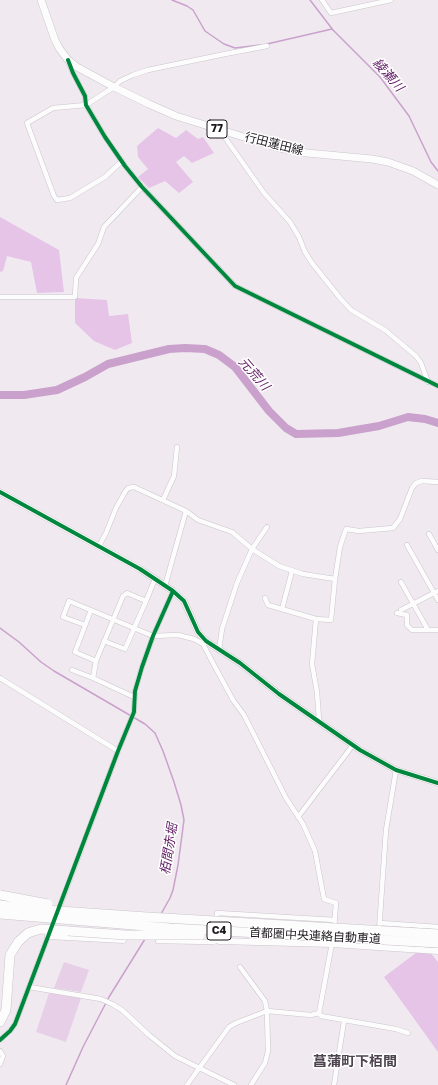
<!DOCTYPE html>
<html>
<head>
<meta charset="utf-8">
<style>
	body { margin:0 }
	canvas { display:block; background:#f0eaf0 }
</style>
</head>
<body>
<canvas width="438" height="1085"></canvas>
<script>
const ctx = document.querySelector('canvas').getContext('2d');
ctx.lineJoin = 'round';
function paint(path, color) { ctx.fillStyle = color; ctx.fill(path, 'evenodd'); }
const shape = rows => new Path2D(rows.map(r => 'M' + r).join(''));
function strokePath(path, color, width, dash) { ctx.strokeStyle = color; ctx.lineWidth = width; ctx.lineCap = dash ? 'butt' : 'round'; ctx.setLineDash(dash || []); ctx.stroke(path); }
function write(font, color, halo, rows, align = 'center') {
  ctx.font = font + ' "Golos Text","Noto Sans JP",sans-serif'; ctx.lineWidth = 3; ctx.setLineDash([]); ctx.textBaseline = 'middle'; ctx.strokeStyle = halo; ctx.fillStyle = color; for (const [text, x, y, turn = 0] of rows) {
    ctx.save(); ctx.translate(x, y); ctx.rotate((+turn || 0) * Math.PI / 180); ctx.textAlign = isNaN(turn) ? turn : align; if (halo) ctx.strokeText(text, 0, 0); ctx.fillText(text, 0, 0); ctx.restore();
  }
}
paint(shape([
	[64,962,89,970,81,992,54,988],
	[49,993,81,998,66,1042,36,1032]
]), '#e6cfe7');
paint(shape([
	[158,128,176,138,186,130,198,139,203,137,214,153,192,163,184,156,176,162,193,182,179,193,165,181,149,188,138,177,148,169,138,157,137,146],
	[0,217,59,250,64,292,37,293,31,262,7,256,3,271,0,272],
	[75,298,107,300,109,316,128,314,132,343,115,350,94,341,75,323],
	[425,946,438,962,438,1052,384,977]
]), '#e6c4e7');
strokePath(shape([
	[172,0,187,6,193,10,205,31,224,44,235,48,260,45],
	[310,0,333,30,380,77,409,116,431,162,438,171],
	[267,44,332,29],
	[0,628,19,642,41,662,54,671,145,724,155,733,163,751,174,782,181,805,184,820,178,865,173,890,170,898,161,914],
	[66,1085,83,1047,109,997,145,939]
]), '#caa1cc', 1.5);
strokePath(shape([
	[0,395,24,395,57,390,85,377,108,364,169,349,185,348,205,349,219,355,235,367,269,411,286,428,296,434,338,433,379,426,408,417,425,419,438,423]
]), '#caa1cc', 8);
const minor = shape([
	[322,0,331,13,391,0],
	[68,61,73,73,85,96,86,105,105,137,125,166,142,187,235,286,438,386],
	[219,129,264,193,290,222,299,237,305,252,312,263,340,298,351,310,385,330,416,356,421,363,428,382],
	[122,161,105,177,70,198,57,200,54,196,27,123,53,108,86,105,114,87,120,81,133,75,148,70,225,54,267,46],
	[0,297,75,297,76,278,98,244,104,227,142,187],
	[163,500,174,476,177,447],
	[429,534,438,550],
	[407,545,438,600],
	[99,546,106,533,116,508,125,492,128,488,134,487,186,511,198,520,232,532,252,549,279,566,303,574,335,579,331,620,316,619,312,664,317,692,319,720],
	[335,579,340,547,346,529,359,531,393,528,400,519,412,488,416,483,422,481,438,482],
	[401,582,428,630,438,630],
	[165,586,186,511],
	[265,598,268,605,316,619],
	[282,609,292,571],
	[91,610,75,652,96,661,123,596,127,593,146,601,155,579],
	[401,610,438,591],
	[397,613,407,615,407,625,412,630,428,630],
	[85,625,63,617,69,601,153,636,178,635,194,639,203,644],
	[104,641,125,649,146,601],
	[206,641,203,644,214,665,233,700,244,715,286,798,303,824,315,851,324,899,336,903,334,929],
	[219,650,222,629,237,583,252,549,267,527],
	[72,670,93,678,134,697],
	[0,678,118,751],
	[93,678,96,661],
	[298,817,353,745],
	[216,921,217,913,335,920],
	[380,923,438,927],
	[52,927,118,751,134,712,135,691,142,667,153,636,173,591],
	[379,931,386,830,396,770],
	[158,941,213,942,216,941,216,929],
	[240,967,265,1001,267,1011,268,1051,265,1063,251,1085],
	[29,987,101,999,112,1004,122,1010,149,1035,175,1056,234,1085],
	[319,1013,332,943],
	[0,1040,10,1031,15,1024,49,934],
	[0,1051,3,1056,0,1064],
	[187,1085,229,1027,236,1023,267,1011,311,1015,319,1013,321,1016,396,1029,408,1033],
	[334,1085,344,1021]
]);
const tertiary = shape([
	[0,492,140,569,173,591,184,601,198,632,206,641,240,663,279,694,360,750,396,770,438,783],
	[48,936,123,940],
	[216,939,219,941,332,944,438,951]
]);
const primary = shape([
	[41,0,55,40,59,48,68,60,77,67,114,87,149,104,176,116,279,148,307,153,372,159,388,162,413,171,438,185]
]);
const motorway = shape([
	[0,1022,6,1010,10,955,18,942,28,933,34,931,41,929,68,931]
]);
strokePath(minor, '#cac5ca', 5.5);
strokePath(tertiary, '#cac5ca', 7);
strokePath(primary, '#cac5ca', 8);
strokePath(motorway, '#cac5ca', 10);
strokePath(minor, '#fdfcfd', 4.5);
strokePath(tertiary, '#fdfcfd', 6);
strokePath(primary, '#fdfcfd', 7);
strokePath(motorway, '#fdfcfd', 9);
const motorwayBridge = shape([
	[0,895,48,904],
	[0,905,45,910,147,917,438,934],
	[0,914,170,928,438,943],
	[68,931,125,935,200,935]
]);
strokePath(motorwayBridge, '#cac5ca', 10, []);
strokePath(motorwayBridge, '#fdfcfd', 9);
strokePath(shape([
	[68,60,73,73,85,96,86,105,105,137,125,166,142,187,235,286,438,386],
	[0,492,140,569,173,591,184,601,198,632,206,641,240,663,279,694,360,750,396,770,438,783],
	[0,1040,10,1031,15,1024,118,751,134,712,135,691,142,667,153,636,173,591]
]), '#00873e', 4);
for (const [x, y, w] of [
	[217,129,20],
	[219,931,24]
]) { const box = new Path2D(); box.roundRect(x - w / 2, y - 9, w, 18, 3); ctx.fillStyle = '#fff'; ctx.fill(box); strokePath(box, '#1e191e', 1); }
write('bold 11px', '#1e191e', null, [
	["77",217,129],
	["C4",219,931]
]);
write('12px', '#1e191e', '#fff', [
	["行田蓮田線",274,144,14],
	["首都圏中央連絡自動車道",315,936,3]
]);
write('italic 13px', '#611d65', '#fff', [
	["綾瀬川",388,75,49],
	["元荒川",254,374,49],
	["栢間赤堀",169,849,-81]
]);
write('bold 14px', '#4e444f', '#fff', [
	["菖蒲町下栢間",355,1062]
]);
</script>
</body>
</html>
